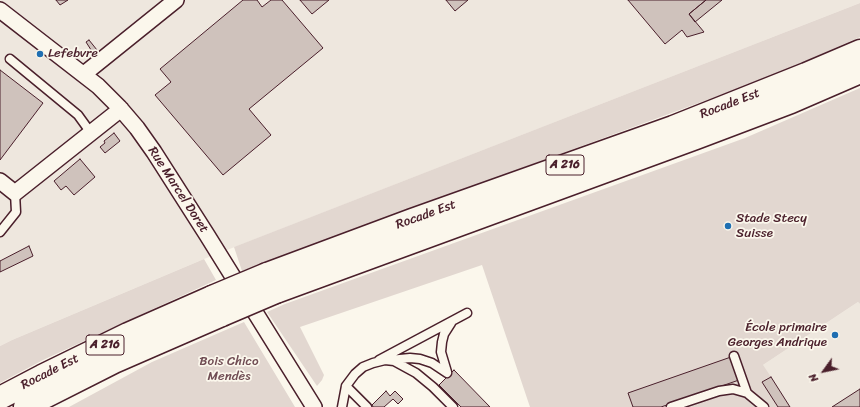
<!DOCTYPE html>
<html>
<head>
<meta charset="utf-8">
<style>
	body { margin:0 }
	#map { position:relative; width:860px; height:407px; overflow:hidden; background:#fbf7ec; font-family:Sriracha,sans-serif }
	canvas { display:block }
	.north { position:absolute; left:804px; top:351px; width:40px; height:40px; -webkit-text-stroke:3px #fbf7ec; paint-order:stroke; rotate:237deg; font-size:11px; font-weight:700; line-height:16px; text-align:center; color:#4a1f2b }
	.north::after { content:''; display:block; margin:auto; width:14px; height:18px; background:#4a1f2b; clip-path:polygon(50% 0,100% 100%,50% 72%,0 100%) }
</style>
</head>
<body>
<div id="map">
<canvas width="860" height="407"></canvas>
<div class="north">N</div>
</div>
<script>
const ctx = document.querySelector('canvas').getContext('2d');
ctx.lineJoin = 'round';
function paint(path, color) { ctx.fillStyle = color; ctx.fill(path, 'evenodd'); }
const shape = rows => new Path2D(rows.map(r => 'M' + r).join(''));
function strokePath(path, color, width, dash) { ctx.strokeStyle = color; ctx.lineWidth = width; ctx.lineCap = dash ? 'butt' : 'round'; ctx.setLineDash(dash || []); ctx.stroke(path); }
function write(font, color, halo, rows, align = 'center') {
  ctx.font = font + ' Sriracha,sans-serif'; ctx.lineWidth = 3.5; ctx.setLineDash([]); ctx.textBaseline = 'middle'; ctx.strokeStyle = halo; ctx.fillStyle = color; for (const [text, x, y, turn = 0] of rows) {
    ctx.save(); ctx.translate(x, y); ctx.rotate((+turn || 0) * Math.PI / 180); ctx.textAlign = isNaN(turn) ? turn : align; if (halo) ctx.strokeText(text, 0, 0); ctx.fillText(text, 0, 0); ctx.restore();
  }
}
paint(shape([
	[0,0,860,0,860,3,204,259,12,340,0,346],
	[858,302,860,304,860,407,779,407,762,382,763,365]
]), '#eee7de');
paint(shape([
	[860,3,860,37,772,76,242,271,234,247],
	[860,88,860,304,858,302,763,365,771,377,763,382,779,407,530,407,482,265,300,327,324,375,322,380,317,386,267,312,285,304,745,138],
	[204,259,216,280,43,360,0,383,0,346,12,340],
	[244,322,295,407,69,407,152,362]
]), '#e2d7d0');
const building = shape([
	[56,0,68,0,60,5,56,0],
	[243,0,257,0,262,7,271,0,282,0,323,48,249,109,271,135,223,175,155,95,171,82,160,69,243,0],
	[300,0,329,0,312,14,300,0],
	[446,0,468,0,455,11,446,0],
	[628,0,706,0,689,14,704,32,687,37,682,30,665,44,628,0],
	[706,0,722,0,695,22,689,14,706,0],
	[89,40,97,50,93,53,86,42,89,40],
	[0,70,43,103,0,160,0,70],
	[114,133,120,141,105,153,100,147,105,143,104,141,114,133],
	[80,159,95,177,74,195,66,186,61,190,54,181,80,159],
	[29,246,33,256,0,272,0,261,29,246],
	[731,357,739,380,661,407,633,407,628,393,731,357],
	[454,370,490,407,461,407,439,385,454,370],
	[771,377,790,407,778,407,762,382,771,377],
	[860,389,860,407,832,407,860,389],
	[386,391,390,396,395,391,403,399,398,404,393,399,384,407,373,407,372,405,386,391]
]);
paint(building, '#cfc2bc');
strokePath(building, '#4a1f2b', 1);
const lane = shape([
	[10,59,78,115,91,133],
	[0,232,16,212,15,193],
	[734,356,747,393],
	[379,360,467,313],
	[390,360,410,358,420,359,432,363,447,373],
	[447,372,441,352,442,342,444,334,451,323],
	[346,386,367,407],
	[342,407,346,386,355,374,363,367,373,363,385,360,394,361,416,373,433,387,453,407],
	[671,407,719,391,733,389,747,393,764,407]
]);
const street = shape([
	[0,10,98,86,119,107,137,128,154,152,207,235,314,407],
	[84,74,176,0],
	[0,181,15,193,121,109]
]);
const highway = shape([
	[267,274,412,220,673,127,806,74,860,51],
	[276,292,696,138,791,102,860,72],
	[0,398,42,376,128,334,212,297],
	[25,407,114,362,222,315]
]);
strokePath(lane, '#4a1f2b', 11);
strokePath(street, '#4a1f2b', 18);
strokePath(highway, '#4a1f2b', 25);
strokePath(lane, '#fbf7ec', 8);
strokePath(street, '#fbf7ec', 15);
strokePath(highway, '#fbf7ec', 22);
const highwayBridge = shape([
	[212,297,267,274],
	[222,315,276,292]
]);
strokePath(highwayBridge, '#4a1f2b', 25, []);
strokePath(highwayBridge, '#fbf7ec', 22);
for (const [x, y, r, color] of [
	[40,54,4,"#1f6fb2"],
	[728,226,4,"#1f6fb2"],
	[835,335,4,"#1f6fb2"]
]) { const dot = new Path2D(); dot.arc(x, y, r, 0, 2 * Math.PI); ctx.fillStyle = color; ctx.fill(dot); strokePath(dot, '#fbf7ec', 1.5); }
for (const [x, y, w] of [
	[565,165,38],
	[105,345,38]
]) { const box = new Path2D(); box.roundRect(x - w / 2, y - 10, w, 20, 3); ctx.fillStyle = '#fbf7ec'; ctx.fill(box); strokePath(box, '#4a1f2b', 1); }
write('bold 12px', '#4a1f2b', null, [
	["A 216",565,165],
	["A 216",105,345]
]);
write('13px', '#4a1f2b', '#fbf7ec', [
	["Lefebvre",48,54],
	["Stade Stecy",736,219],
	["Suisse",736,234],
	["École primaire",827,328,"right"],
	["Georges Andrique",827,343,"right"]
], 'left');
write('13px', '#4a1f2b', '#fbf7ec', [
	["Rocade Est",730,104,-21],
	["Rue Marcel Doret",178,190,57],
	["Rocade Est",426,215,-20],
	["Rocade Est",50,372,-27]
]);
write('13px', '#704d54', '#fbf7ec', [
	["Bois Chico",229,362],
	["Mendès",229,377]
]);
</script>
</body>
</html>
